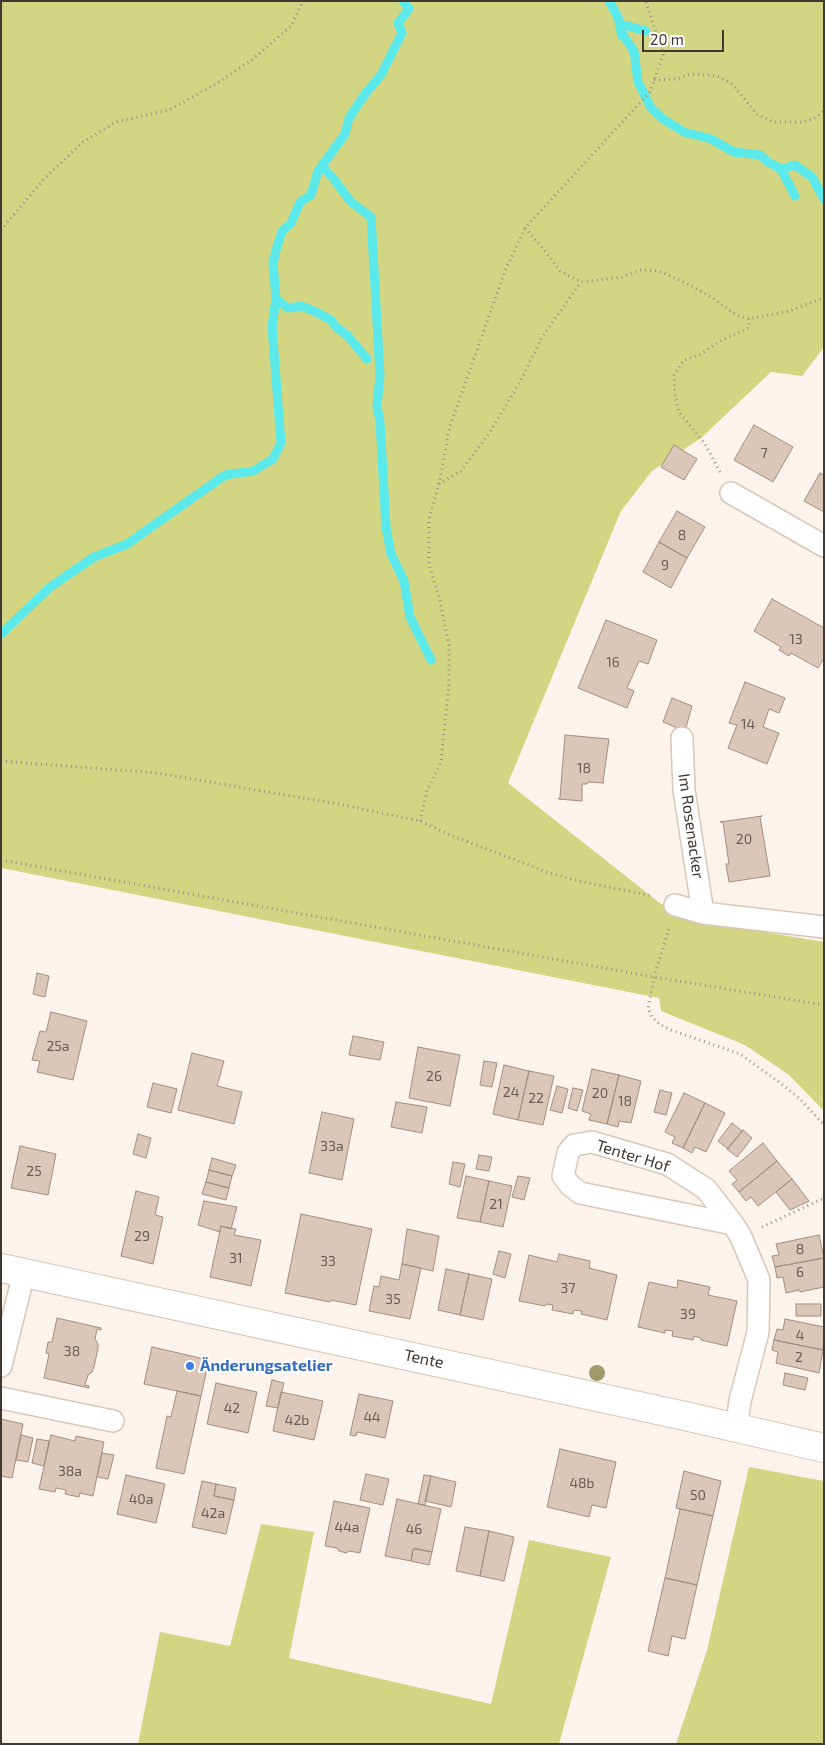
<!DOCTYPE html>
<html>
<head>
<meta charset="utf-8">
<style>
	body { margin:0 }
	#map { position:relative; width:825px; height:1745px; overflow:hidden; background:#fdf3ed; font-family:"Exo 2",sans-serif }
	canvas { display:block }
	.frame { position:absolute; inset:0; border:2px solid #413832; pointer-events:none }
	.scale { position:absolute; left:642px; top:30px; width:82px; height:22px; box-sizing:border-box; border:2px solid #413832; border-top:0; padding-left:6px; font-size:15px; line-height:18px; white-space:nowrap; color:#413832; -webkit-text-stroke:4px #fff; paint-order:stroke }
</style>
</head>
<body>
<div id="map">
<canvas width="825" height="1745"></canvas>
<div class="frame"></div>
<div class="scale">20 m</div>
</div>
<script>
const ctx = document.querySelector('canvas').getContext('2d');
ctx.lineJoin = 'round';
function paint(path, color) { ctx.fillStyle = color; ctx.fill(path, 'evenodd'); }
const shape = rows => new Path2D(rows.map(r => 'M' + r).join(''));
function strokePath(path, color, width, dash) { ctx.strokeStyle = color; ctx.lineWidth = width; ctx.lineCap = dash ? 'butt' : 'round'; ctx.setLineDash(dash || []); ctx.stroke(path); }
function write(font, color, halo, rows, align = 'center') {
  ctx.font = font + ' "Exo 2",sans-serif'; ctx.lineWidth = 4; ctx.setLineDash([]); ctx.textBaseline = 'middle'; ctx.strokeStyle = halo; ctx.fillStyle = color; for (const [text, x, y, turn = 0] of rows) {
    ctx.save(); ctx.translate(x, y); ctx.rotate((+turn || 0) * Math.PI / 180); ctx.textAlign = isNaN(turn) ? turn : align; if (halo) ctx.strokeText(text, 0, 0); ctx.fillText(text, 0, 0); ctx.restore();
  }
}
paint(shape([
	[1,1,824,1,824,347,802,376,771,372,701,438,652,471,621,511,508,783,661,904,717,924,824,942,824,1111,789,1075,745,1045,661,1011,659,998,1,868],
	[749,1467,824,1481,824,1744,676,1744,707,1650],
	[261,1524,314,1532,289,1658,491,1704,529,1540,611,1557,559,1744,138,1744,160,1632,230,1646]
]), '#d2d683');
strokePath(shape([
	[609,1,618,17,622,36],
	[620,24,646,31],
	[621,32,634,51,638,82,651,108,663,119,684,132,711,139,734,152,760,155,768,162,781,169,795,196],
	[322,166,333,178,351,202,371,217,380,375,377,406,380,422,386,527,391,554,404,581,410,617,431,660],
	[781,169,795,165,812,177,824,199],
	[276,299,288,308,301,306,314,311,331,320,336,327,347,335,367,359],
	[1,634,50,587,94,557,127,544,225,475,253,471,273,459,281,443,272,326,276,299,273,263,276,250,282,231,291,223,300,202,311,195,318,171,345,134,349,118,365,94,381,75,402,33,398,23,409,9,403,1]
]), '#5ce9eb', 9);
const building = shape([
	[754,425,793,447,773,482,734,460,754,425],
	[674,445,697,459,684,480,661,467,674,445],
	[820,473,824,475,824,512,804,501,820,473],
	[677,511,705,527,687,558,659,542,677,511],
	[659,542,687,558,671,588,643,572,659,542],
	[772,599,824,628,824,658,818,668,791,653,789,656,779,650,781,647,754,631,772,599],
	[606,620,657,640,648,664,639,661,627,688,634,691,627,708,578,688,606,620],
	[745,682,785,698,779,713,769,709,763,727,779,733,767,764,728,748,737,725,729,723,745,682],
	[672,698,692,706,685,731,663,722,672,698],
	[565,735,609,739,603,782,604,783,588,782,587,784,582,784,582,801,558,799,560,797,565,735],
	[762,816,760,817,770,876,729,882,726,864,729,864,723,822,720,822,762,816],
	[37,973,49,976,45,997,33,994,37,973],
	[51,1012,87,1021,73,1080,37,1072,40,1061,32,1060,40,1031,46,1032,51,1012],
	[353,1036,384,1042,380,1060,349,1055,353,1036],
	[418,1047,460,1055,450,1106,409,1098,418,1047],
	[192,1053,224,1061,217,1086,242,1092,234,1124,178,1110,192,1053],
	[484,1061,497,1063,492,1087,480,1085,484,1061],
	[504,1065,529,1071,518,1120,493,1114,504,1065],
	[592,1069,619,1075,607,1124,589,1120,591,1114,582,1111,592,1069],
	[529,1071,554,1076,543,1125,518,1120,529,1071],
	[619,1075,641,1081,631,1123,619,1121,618,1127,607,1124,619,1075],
	[153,1083,177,1089,171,1113,147,1107,153,1083],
	[557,1086,568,1089,562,1113,550,1110,557,1086],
	[573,1088,583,1090,577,1111,568,1108,573,1088],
	[660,1090,672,1093,666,1115,654,1112,660,1090],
	[684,1093,705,1103,683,1148,672,1143,675,1137,665,1132,684,1093],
	[396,1102,427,1107,422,1133,391,1127,396,1102],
	[705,1103,725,1113,706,1152,695,1147,692,1153,683,1148,705,1103],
	[322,1112,354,1119,342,1180,309,1173,322,1112],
	[732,1123,742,1131,728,1149,718,1141,732,1123],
	[743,1130,752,1138,737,1157,727,1149,743,1130],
	[138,1134,151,1138,146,1158,133,1154,138,1134],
	[763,1143,777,1161,739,1192,732,1184,737,1180,729,1171,763,1143],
	[20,1146,56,1154,48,1195,11,1188,20,1146],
	[479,1155,492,1157,489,1171,476,1169,479,1155],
	[212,1158,236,1165,232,1176,209,1170,212,1158],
	[777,1161,792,1179,758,1206,751,1197,746,1201,739,1192,777,1161],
	[453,1162,465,1164,460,1187,449,1184,453,1162],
	[209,1170,232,1176,229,1188,206,1182,209,1170],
	[466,1176,489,1181,480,1222,457,1218,466,1176],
	[518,1176,530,1178,524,1200,512,1197,518,1176],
	[792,1179,809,1201,790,1210,776,1192,792,1179],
	[489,1181,512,1186,503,1227,480,1222,489,1181],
	[206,1182,229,1188,226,1200,202,1194,206,1182],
	[136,1191,159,1197,155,1215,163,1217,153,1264,121,1256,136,1191],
	[204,1201,237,1207,231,1229,221,1226,220,1232,198,1225,204,1201],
	[301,1214,372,1229,356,1305,331,1300,330,1302,285,1293,301,1214],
	[221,1226,236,1229,234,1235,261,1240,251,1286,210,1277,221,1226],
	[407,1229,439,1236,433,1271,402,1264,407,1229],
	[819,1235,824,1258,775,1267,772,1256,779,1255,776,1244,819,1235],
	[499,1251,511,1254,505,1278,493,1274,499,1251],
	[559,1254,590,1261,589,1268,617,1275,607,1320,581,1314,582,1311,574,1310,573,1314,552,1310,553,1305,546,1304,545,1306,519,1301,529,1255,557,1262,559,1254],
	[824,1258,824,1287,800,1292,799,1290,786,1293,783,1277,777,1278,775,1267,824,1258],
	[402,1264,421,1268,410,1319,369,1311,374,1286,379,1287,381,1276,399,1280,402,1264],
	[446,1269,469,1274,460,1315,438,1310,446,1269],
	[469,1274,492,1279,483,1320,460,1315,469,1274],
	[678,1280,710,1287,708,1295,737,1301,727,1346,701,1340,701,1338,694,1336,693,1340,672,1336,673,1331,665,1330,665,1333,638,1327,649,1282,677,1288,678,1280],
	[796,1304,821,1304,821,1316,796,1316,796,1304],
	[57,1318,101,1328,101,1330,97,1329,95,1339,98,1344,98,1348,94,1367,92,1372,88,1375,85,1385,89,1386,89,1388,44,1378,49,1354,46,1353,48,1342,52,1342,57,1318],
	[785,1319,824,1327,823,1350,774,1340,777,1329,783,1330,785,1319],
	[774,1340,823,1350,819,1373,776,1363,778,1352,772,1350,774,1340],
	[152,1347,209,1360,201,1396,144,1384,152,1347],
	[785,1373,808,1378,805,1390,783,1385,785,1373],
	[272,1380,284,1383,278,1408,266,1406,272,1380],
	[216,1383,257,1392,248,1433,207,1424,216,1383],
	[177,1391,201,1396,184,1474,156,1468,167,1416,171,1417,177,1391],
	[281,1392,323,1401,314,1440,273,1431,281,1392],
	[359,1394,393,1401,385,1438,357,1432,356,1436,350,1435,359,1394],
	[1,1419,23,1424,12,1478,1,1476,1,1419],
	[21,1435,33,1438,28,1462,16,1460,21,1435],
	[51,1435,75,1441,76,1436,104,1442,93,1496,80,1493,79,1497,65,1494,66,1490,56,1488,55,1492,39,1489,51,1435],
	[37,1439,49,1441,44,1466,32,1463,37,1439],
	[560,1449,616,1462,606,1508,592,1505,589,1517,547,1507,560,1449],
	[102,1453,114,1455,108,1479,97,1477,102,1453],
	[684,1471,721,1481,713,1516,676,1508,684,1471],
	[366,1474,389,1479,383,1505,360,1500,366,1474],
	[126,1475,165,1484,156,1523,117,1514,126,1475],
	[424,1475,431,1476,425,1505,418,1504,424,1475],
	[431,1476,456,1482,451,1507,425,1501,431,1476],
	[202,1481,216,1484,214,1496,234,1500,226,1534,192,1527,202,1481],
	[216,1484,236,1488,234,1500,214,1496,216,1484],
	[397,1499,441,1509,432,1552,413,1549,411,1561,385,1556,397,1499],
	[334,1501,370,1508,360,1553,349,1551,346,1553,339,1551,337,1548,325,1546,334,1501],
	[680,1509,713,1516,697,1585,665,1578,680,1509],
	[465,1527,489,1531,480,1576,456,1571,465,1527],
	[489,1531,514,1537,504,1581,480,1576,489,1531],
	[415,1548,432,1552,429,1565,411,1561,413,1549,415,1548],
	[665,1578,697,1585,685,1639,672,1636,668,1656,648,1651,665,1578]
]);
paint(building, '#dcc6b8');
strokePath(building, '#a28d7f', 1);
const minor = shape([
	[731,493,824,546],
	[675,905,703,913,684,790,682,738],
	[703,913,824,927],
	[733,1224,580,1193,570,1185,563,1176,568,1153,574,1145,592,1142,667,1164,706,1189,733,1224,741,1237,759,1280,758,1332,740,1401,736,1429],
	[1,1366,24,1273],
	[1,1398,113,1421]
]);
const primary = shape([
	[1,1268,685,1416,824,1448]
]);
strokePath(minor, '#dbc5b7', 24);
strokePath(primary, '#dbc5b7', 30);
strokePath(shape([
	[654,80,677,79,691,74,717,76,732,84,757,114,773,122,803,122,817,117,824,110],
	[525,228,546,252,560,271,581,282,622,277,639,270,659,271,686,283,711,297,736,315,749,319,789,311,824,298],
	[1,230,44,179,83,142,116,122,169,110,216,84,253,59,291,26,303,1],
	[720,472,705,444,679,412,675,396,674,374,684,360,699,355,722,340,749,328,749,319],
	[439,484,461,471,490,432,521,380,542,337,581,282],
	[1,761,157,773,338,804,420,821,450,835,547,872,578,881,653,896],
	[420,821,427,791,441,762,449,683,449,645,440,601,429,564,429,519,439,484,450,426,505,271,525,228,650,92,663,55,646,1],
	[1,860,654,977,824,1005],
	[669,929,654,977,648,1009,652,1017,659,1024,671,1030,740,1054,779,1082,799,1098,824,1125],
	[762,1227,824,1198]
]), '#9a908a', 3, [1, 4]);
strokePath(minor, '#fff', 21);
strokePath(primary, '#fff', 28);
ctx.fillStyle = '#9e9a6d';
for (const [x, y] of [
	[597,1373]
]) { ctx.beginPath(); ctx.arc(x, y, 8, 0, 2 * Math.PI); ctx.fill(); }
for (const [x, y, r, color] of [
	[190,1366,5,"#3f7fe0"]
]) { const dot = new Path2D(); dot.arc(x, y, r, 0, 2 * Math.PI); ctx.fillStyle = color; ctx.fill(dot); strokePath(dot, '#fff', 2); }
write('14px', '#685c54', null, [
	["7",764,453],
	["8",682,535],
	["9",665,565],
	["13",796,639],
	["16",613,662],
	["14",748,724],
	["18",584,768],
	["20",744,839],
	["25a",58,1046],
	["26",434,1076],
	["24",511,1092],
	["20",600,1093],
	["22",536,1098],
	["18",625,1101],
	["33a",332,1146],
	["25",34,1171],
	["21",496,1204],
	["29",142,1236],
	["8",800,1249],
	["31",236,1258],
	["33",328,1261],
	["6",800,1272],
	["37",568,1288],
	["35",393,1299],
	["39",688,1314],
	["4",800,1335],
	["38",72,1351],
	["2",799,1357],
	["42",232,1408],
	["44",372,1417],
	["42b",297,1420],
	["38a",70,1471],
	["48b",582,1483],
	["50",698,1495],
	["40a",141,1499],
	["42a",213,1513],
	["44a",347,1527],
	["46",414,1529]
]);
write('16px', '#413832', '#fff', [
	["Im Rosenacker",691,826,82],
	["Tenter Hof",633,1156,17],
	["Tente",424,1359,12]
]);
write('bold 16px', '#366cbe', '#fff', [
	["Änderungsatelier",200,1366]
], 'left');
</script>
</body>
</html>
